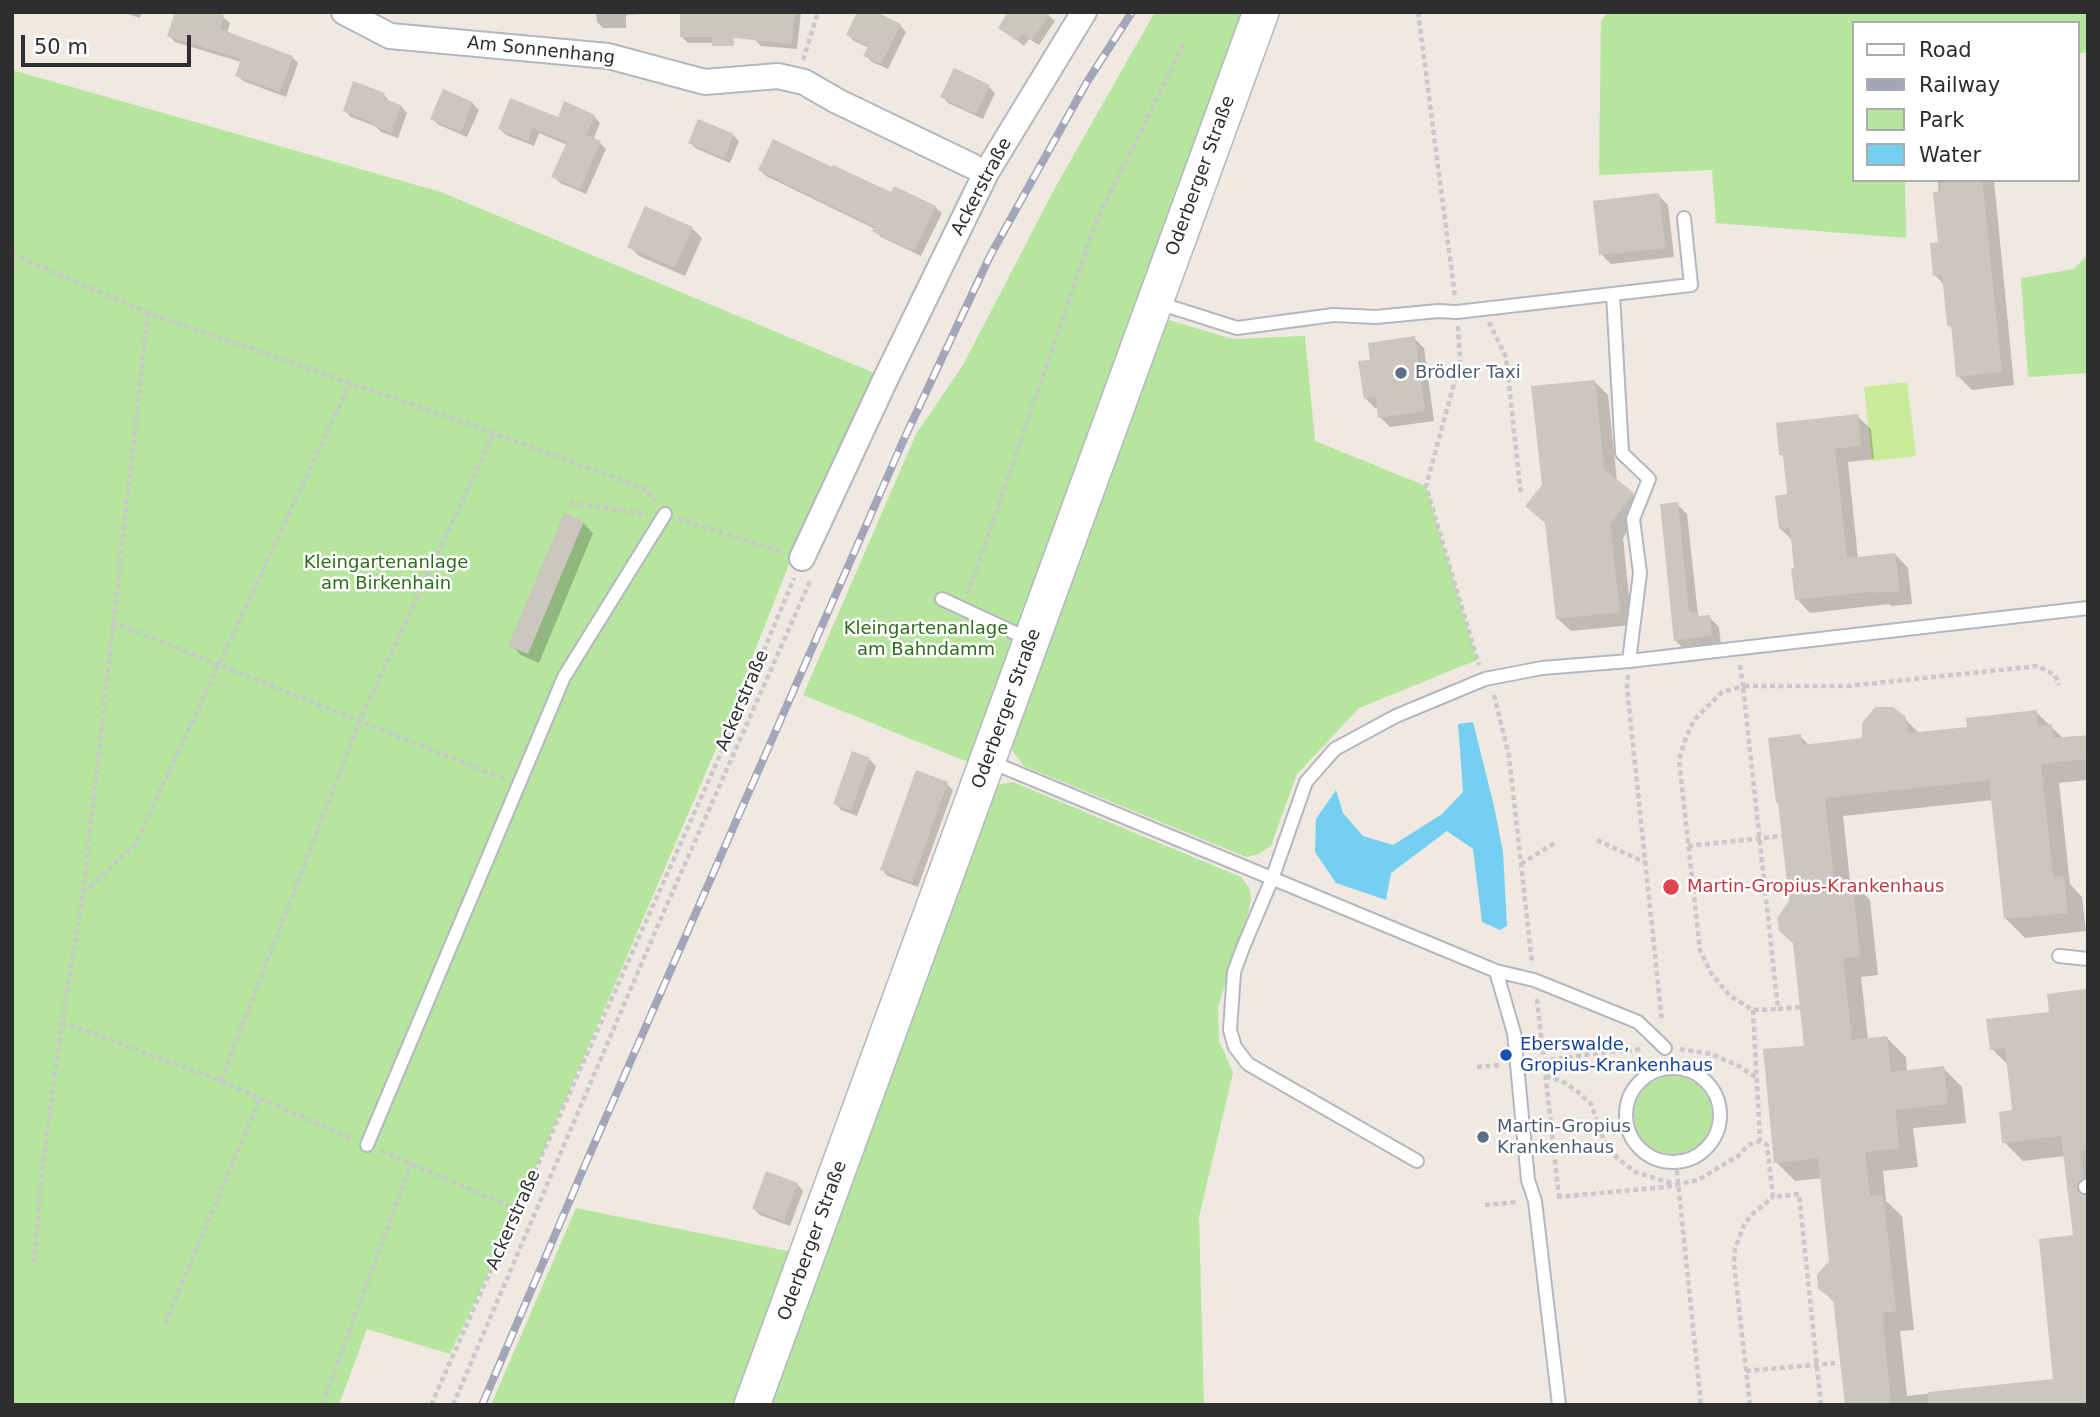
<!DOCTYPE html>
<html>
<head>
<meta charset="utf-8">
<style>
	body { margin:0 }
	#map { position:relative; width:2100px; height:1417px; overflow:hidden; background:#efe9e1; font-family:"DejaVu Sans",sans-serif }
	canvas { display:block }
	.frame { position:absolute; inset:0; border:14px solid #2e2e2e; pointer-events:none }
	.legend { position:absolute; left:1852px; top:21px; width:228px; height:161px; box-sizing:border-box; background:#fff; border:2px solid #ababab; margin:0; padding:9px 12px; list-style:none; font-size:21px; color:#2e2e2e }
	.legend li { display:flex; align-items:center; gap:14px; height:35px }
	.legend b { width:35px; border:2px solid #ababab }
	.scale { position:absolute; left:21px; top:35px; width:170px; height:32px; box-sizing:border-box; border:4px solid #2e2e2e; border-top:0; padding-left:9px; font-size:21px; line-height:24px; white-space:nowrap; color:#2e2e2e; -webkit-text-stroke:5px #fff; paint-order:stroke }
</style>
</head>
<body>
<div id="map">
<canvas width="2100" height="1417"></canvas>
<div class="frame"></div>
<ul class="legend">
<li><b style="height:9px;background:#fff"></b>Road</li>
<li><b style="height:9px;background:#a3a6b8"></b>Railway</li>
<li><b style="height:19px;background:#b6e59e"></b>Park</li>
<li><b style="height:19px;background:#75cff0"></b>Water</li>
</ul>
<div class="scale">50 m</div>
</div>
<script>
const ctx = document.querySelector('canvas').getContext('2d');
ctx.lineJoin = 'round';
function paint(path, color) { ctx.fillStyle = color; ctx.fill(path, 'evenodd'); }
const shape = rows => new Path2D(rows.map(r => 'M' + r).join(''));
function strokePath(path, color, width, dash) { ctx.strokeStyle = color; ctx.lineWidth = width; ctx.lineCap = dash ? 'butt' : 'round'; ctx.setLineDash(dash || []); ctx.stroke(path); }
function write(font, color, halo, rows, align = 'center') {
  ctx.font = font + ' "DejaVu Sans",sans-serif'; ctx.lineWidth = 5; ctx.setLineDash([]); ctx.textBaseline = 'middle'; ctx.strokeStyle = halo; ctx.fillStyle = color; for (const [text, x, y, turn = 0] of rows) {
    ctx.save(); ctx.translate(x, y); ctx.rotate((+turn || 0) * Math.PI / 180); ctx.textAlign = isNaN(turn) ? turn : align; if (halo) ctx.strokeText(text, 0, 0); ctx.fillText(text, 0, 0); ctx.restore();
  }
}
paint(shape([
	[1155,12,1244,12,975,765,803,695,916,434,963,365,1056,186],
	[1608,12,2088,12,2088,52,2077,54,2077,23,1853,23,1853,180,1905,180,1906,238,1716,223,1712,170,1599,175,1601,21],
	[12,70,441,192,879,375,793,554,719,742,518,1210,450,1354,367,1329,339,1405,12,1405],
	[2088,254,2088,373,2028,377,2021,278,2074,269],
	[1162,318,1233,339,1305,336,1315,441,1426,486,1477,660,1359,708,1297,774,1271,846,1259,854,1246,857,1024,766,1013,752,1010,737],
	[1013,782,1241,877,1249,887,1251,900,1245,926,1218,1006,1219,1041,1233,1073,1199,1217,1204,1405,763,1405,981,801,1000,784],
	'1634 1115a39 39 0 1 1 78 0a39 39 0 1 1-78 0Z',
	[576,1208,797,1253,743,1405,491,1405]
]), '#b6e59e');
paint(shape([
	[1907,382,1916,456,1872,461,1864,387]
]), '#c9ec9a');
paint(shape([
	[1473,722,1494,806,1503,852,1507,926,1500,930,1482,922,1473,849,1447,831,1391,873,1386,900,1336,883,1315,852,1316,819,1336,790,1343,813,1363,836,1393,845,1442,814,1463,792,1458,724]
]), '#75cff0');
paint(shape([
	[121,12,142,12,140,18],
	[208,12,223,17,230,23,227,33,292,57,298,63,286,97,243,81,237,75,241,62,175,42,169,36],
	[596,12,643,12,643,14,626,15,626,28,603,28,597,22],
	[682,12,730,43,688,43,682,37],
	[757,12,801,12,797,49,761,46,755,40],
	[1048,15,1055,21,1039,45,1029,39,1024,46,1000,27],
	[900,25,906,32,888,69,872,62,865,55,869,48,854,41,848,35],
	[989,87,995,93,983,119,948,103,942,96],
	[384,95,390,102,401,106,407,113,398,138,381,132,375,126,351,117,345,111],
	[472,103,479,110,467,137,439,125,432,119],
	[594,116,600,123,593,140,600,143,606,149,586,194,560,183,554,177,567,145,539,133,534,146,506,135,500,129,559,119],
	[733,135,739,141,730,163,697,149,690,143],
	[760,170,935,207,942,213,921,256,881,237,875,231,875,229,766,176],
	[1938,180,1994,180,2014,385,1972,390,1958,376,1953,330,1949,325,1944,285,1935,275,1940,244],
	[1658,195,1668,205,1674,257,1611,264,1601,254],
	[692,228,702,238,685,276,639,256,629,246],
	[1414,338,1424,348,1434,421,1390,427,1380,417,1379,408,1375,408,1365,398,1372,361],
	[1594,381,1608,395,1617,481,1646,507,1623,538,1632,625,1571,631,1557,618],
	[1857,416,1871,429,1874,459,1848,462,1858,559,1895,554,1908,568,1912,604,1891,606,1889,604,1810,613,1797,599,1793,541,1780,528,1789,496,1785,459,1781,454],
	[1677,504,1687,514,1698,615,1700,618,1709,617,1719,627,1721,645,1685,650,1675,640],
	[583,523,593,533,539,663,521,655,511,645],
	[2036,712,2064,739,2088,736,2088,780,2059,783,2070,884,2082,897,2086,931,2025,938,2006,919,1993,800,1843,816,1850,880,1870,900,1878,975,1861,977,1868,1040,1887,1038,1906,1057,1907,1072,1943,1068,1962,1087,1966,1123,1913,1128,1918,1167,1883,1171,1886,1201,1902,1216,1914,1330,1900,1331,1907,1396,2055,1380,2075,1237,2065,1156,2023,1161,2004,1142,2013,1112,2009,1066,1992,1049,2085,991,2088,993,2088,1405,1842,1405,1846,1404,1836,1304,1820,1288,1831,1262,1822,1178,1795,1181,1776,1162,1806,1048,1795,945,1780,931,1790,901,1780,805,1777,802,1800,736,1810,746,1864,740,1905,719,1920,734,1969,728],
	[869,759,876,766,857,816,841,810,835,803],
	[947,784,953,790,918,887,888,876,882,870],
	[797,1184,803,1191,790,1226,760,1215,754,1209]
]), '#0003');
paint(shape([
	[175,12,214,12,224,15,220,29,293,56,280,92,235,76,241,59,167,36],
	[680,12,795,12,791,44,734,38,734,46,712,46,712,37,680,37],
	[857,12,876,12,901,24,881,64,863,56,868,46,846,35],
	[1008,12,1051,12,1032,40,1022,34,1017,41,998,28],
	[954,68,990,85,976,114,940,97],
	[353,81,385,93,383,98,401,105,391,133,373,126,374,123,343,111],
	[443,89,473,102,461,132,430,119],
	[510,98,558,117,564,101,595,115,586,135,601,141,580,189,551,177,567,142,533,128,528,141,498,129],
	[698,119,734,134,724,158,688,143],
	[773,139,832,167,833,165,891,192,894,186,936,206,914,251,872,231,875,227,758,170],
	[1940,180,1982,180,2002,372,1956,377,1951,325,1947,326,1942,275,1933,276,1930,243,1938,242,1933,192,1941,191],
	[1659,193,1665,248,1599,255,1593,201],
	[645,206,693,227,675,268,627,247],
	[1415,336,1425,411,1378,418,1376,397,1364,399,1358,361,1370,360,1368,343],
	[1595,380,1604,469,1634,493,1610,524,1620,612,1556,619,1545,523,1525,506,1542,485,1531,386],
	[1858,414,1861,446,1835,449,1847,558,1895,553,1900,591,1876,593,1876,591,1795,600,1791,569,1794,568,1790,528,1779,529,1775,496,1787,494,1783,455,1779,455,1776,423],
	[1678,502,1689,612,1696,612,1697,616,1710,615,1712,635,1674,641,1660,504],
	[564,513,584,521,528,654,508,646],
	[1875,707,1893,707,1906,717,1908,733,1967,727,1966,718,2037,710,2038,726,2052,724,2053,738,2088,735,2088,759,2041,764,2053,877,2064,876,2068,913,2004,919,1989,780,1825,798,1834,881,1852,879,1860,956,1843,958,1852,1040,1887,1036,1891,1072,1944,1066,1948,1104,1895,1110,1899,1148,1865,1152,1870,1196,1883,1195,1896,1311,1882,1313,1891,1405,1845,1405,1833,1299,1818,1289,1817,1275,1829,1261,1818,1158,1774,1163,1763,1049,1804,1046,1793,943,1779,931,1777,918,1789,901,1778,802,1776,803,1768,738,1801,734,1802,745,1862,738,1862,723],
	[852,751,870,758,851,810,833,804],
	[916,770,948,782,912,882,880,870],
	[2086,989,2088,1005,2088,1150,2080,1151,2084,1177,2078,1183,2076,1187,2078,1192,2086,1196,2088,1210,2088,1405,1928,1405,1928,1392,2053,1379,2039,1239,2073,1235,2061,1136,2002,1143,1999,1112,2012,1110,2005,1048,1990,1050,1986,1019,2049,1012,2047,994],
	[766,1171,798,1183,784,1221,752,1209]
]), '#cbc7bf');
const service = shape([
	[1155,302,1237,328,1333,315,1376,317,1438,311,1457,312,1613,294],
	[942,599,1028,639],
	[1629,661,1640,573,1633,519,1649,479,1622,453,1613,294,1691,285,1684,218],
	[991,762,1496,971,1514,1033,1528,1180,1535,1201,1559,1405],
	[2059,956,2088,959],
	[1496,971,1534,980,1638,1022,1665,1048],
	'1626 1115a47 47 0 1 1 94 0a47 47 0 1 1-94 0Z',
	[367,1145,564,677,665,514],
	[1417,1161,1248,1064,1235,1047,1230,1030,1234,972,1244,945,1272,879,1306,782,1335,749,1396,716,1485,679,1542,668,1629,661,2088,608],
	[2085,1187,2088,1185]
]);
const minor = shape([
	[344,12,390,36,608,56,705,82,778,76,804,82,837,101,972,166],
	[802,558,886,378,986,173,1084,12]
]);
const secondary = shape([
	[752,1405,1261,12]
]);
strokePath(service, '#b4b7c1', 16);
strokePath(minor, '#b4b7c1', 28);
strokePath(secondary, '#b4b7c1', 38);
strokePath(shape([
	[1418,12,1455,297],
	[803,60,818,12],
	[12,254,148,313,494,433,647,490,656,502],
	[1489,322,1506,357,1521,495],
	[1458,326,1460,362,1426,486,1479,665],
	[570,503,647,514],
	[678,519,780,551],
	[968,594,1095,225,1184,43],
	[112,622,505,779],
	[1740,665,1743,686,1722,692,1694,720,1685,740,1679,760,1700,950,1711,973,1730,996,1753,1010,1778,1009],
	[1628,675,1627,688,1662,1022],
	[1494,695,1509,756,1532,963],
	[1597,840,1646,863],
	[1688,846,1782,836],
	[1521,864,1556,842],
	[83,893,135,845,350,383],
	[1537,999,1559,1197],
	[1800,1007,1778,1009,1743,686,1848,686,2038,666,2055,675,2059,685],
	[1753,1010,1760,1141,1767,1145,1773,1197,1799,1194,1821,1405],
	[62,1022,221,1081,353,1139],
	[1680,1049,1711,1054,1737,1065,1757,1078],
	[1534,1062,1599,1053,1643,1049],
	[1477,1067,1501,1065],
	[1546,1076,1562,1081,1578,1092,1591,1104,1603,1138,1617,1158,1635,1172,1674,1184],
	[221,1081,360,720,494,433],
	[381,1151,518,1210],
	[1676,1162,1701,1405],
	[1557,1197,1666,1187,1698,1180,1738,1156,1748,1145,1760,1141],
	[1485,1205,1517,1202],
	[34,1263,42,1171,62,1022,83,894,148,313],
	[165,1324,260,1098],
	[1746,1371,1835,1363],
	[322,1405,411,1164],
	[431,1405,724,746,794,578],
	[453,1405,658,925,811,579],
	[1750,1405,1734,1264,1735,1249,1744,1225,1751,1215,1773,1197]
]), '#c9c9c9', 4.5, [5, 3.5]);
strokePath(service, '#fff', 12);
strokePath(minor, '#fff', 24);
strokePath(secondary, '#fff', 35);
const rail = shape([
	[482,1405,585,1165,904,439,990,256,1087,82,1132,12]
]);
strokePath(rail, '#a3a6b8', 8);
strokePath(rail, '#fff', 5, [16]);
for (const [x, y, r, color] of [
	[1401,373,7,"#5c6f8a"],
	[1671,887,9,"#e0444e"],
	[1506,1055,7,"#1a4fb4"],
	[1483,1137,7,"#5c6f8a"]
]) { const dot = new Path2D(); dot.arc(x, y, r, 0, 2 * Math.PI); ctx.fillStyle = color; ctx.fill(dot); strokePath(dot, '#fff', 2.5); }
write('18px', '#2e2e2e', '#fff', [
	["Am Sonnenhang",541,51,6],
	["Oderberger Straße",1201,176,-70],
	["Ackerstraße",982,187,-62],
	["Ackerstraße",743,701,-67],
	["Oderberger Straße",1007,709,-70],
	["Ackerstraße",514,1220,-66],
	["Oderberger Straße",813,1241,-70]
]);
write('18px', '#4e5e75', '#fff', [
	["Brödler Taxi",1415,373],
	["Martin-Gropius",1497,1127],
	["Krankenhaus",1497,1148]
], 'left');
write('18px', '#2c6e1b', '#fff', [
	["Kleingartenanlage",386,563],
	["am Birkenhain",386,584],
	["Kleingartenanlage",926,629],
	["am Bahndamm",926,650]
]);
write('18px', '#be3a42', '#fff', [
	["Martin-Gropius-Krankenhaus",1687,887]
], 'left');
write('18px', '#164399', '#fff', [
	["Eberswalde,",1520,1045],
	["Gropius-Krankenhaus",1520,1066]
], 'left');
</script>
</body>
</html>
